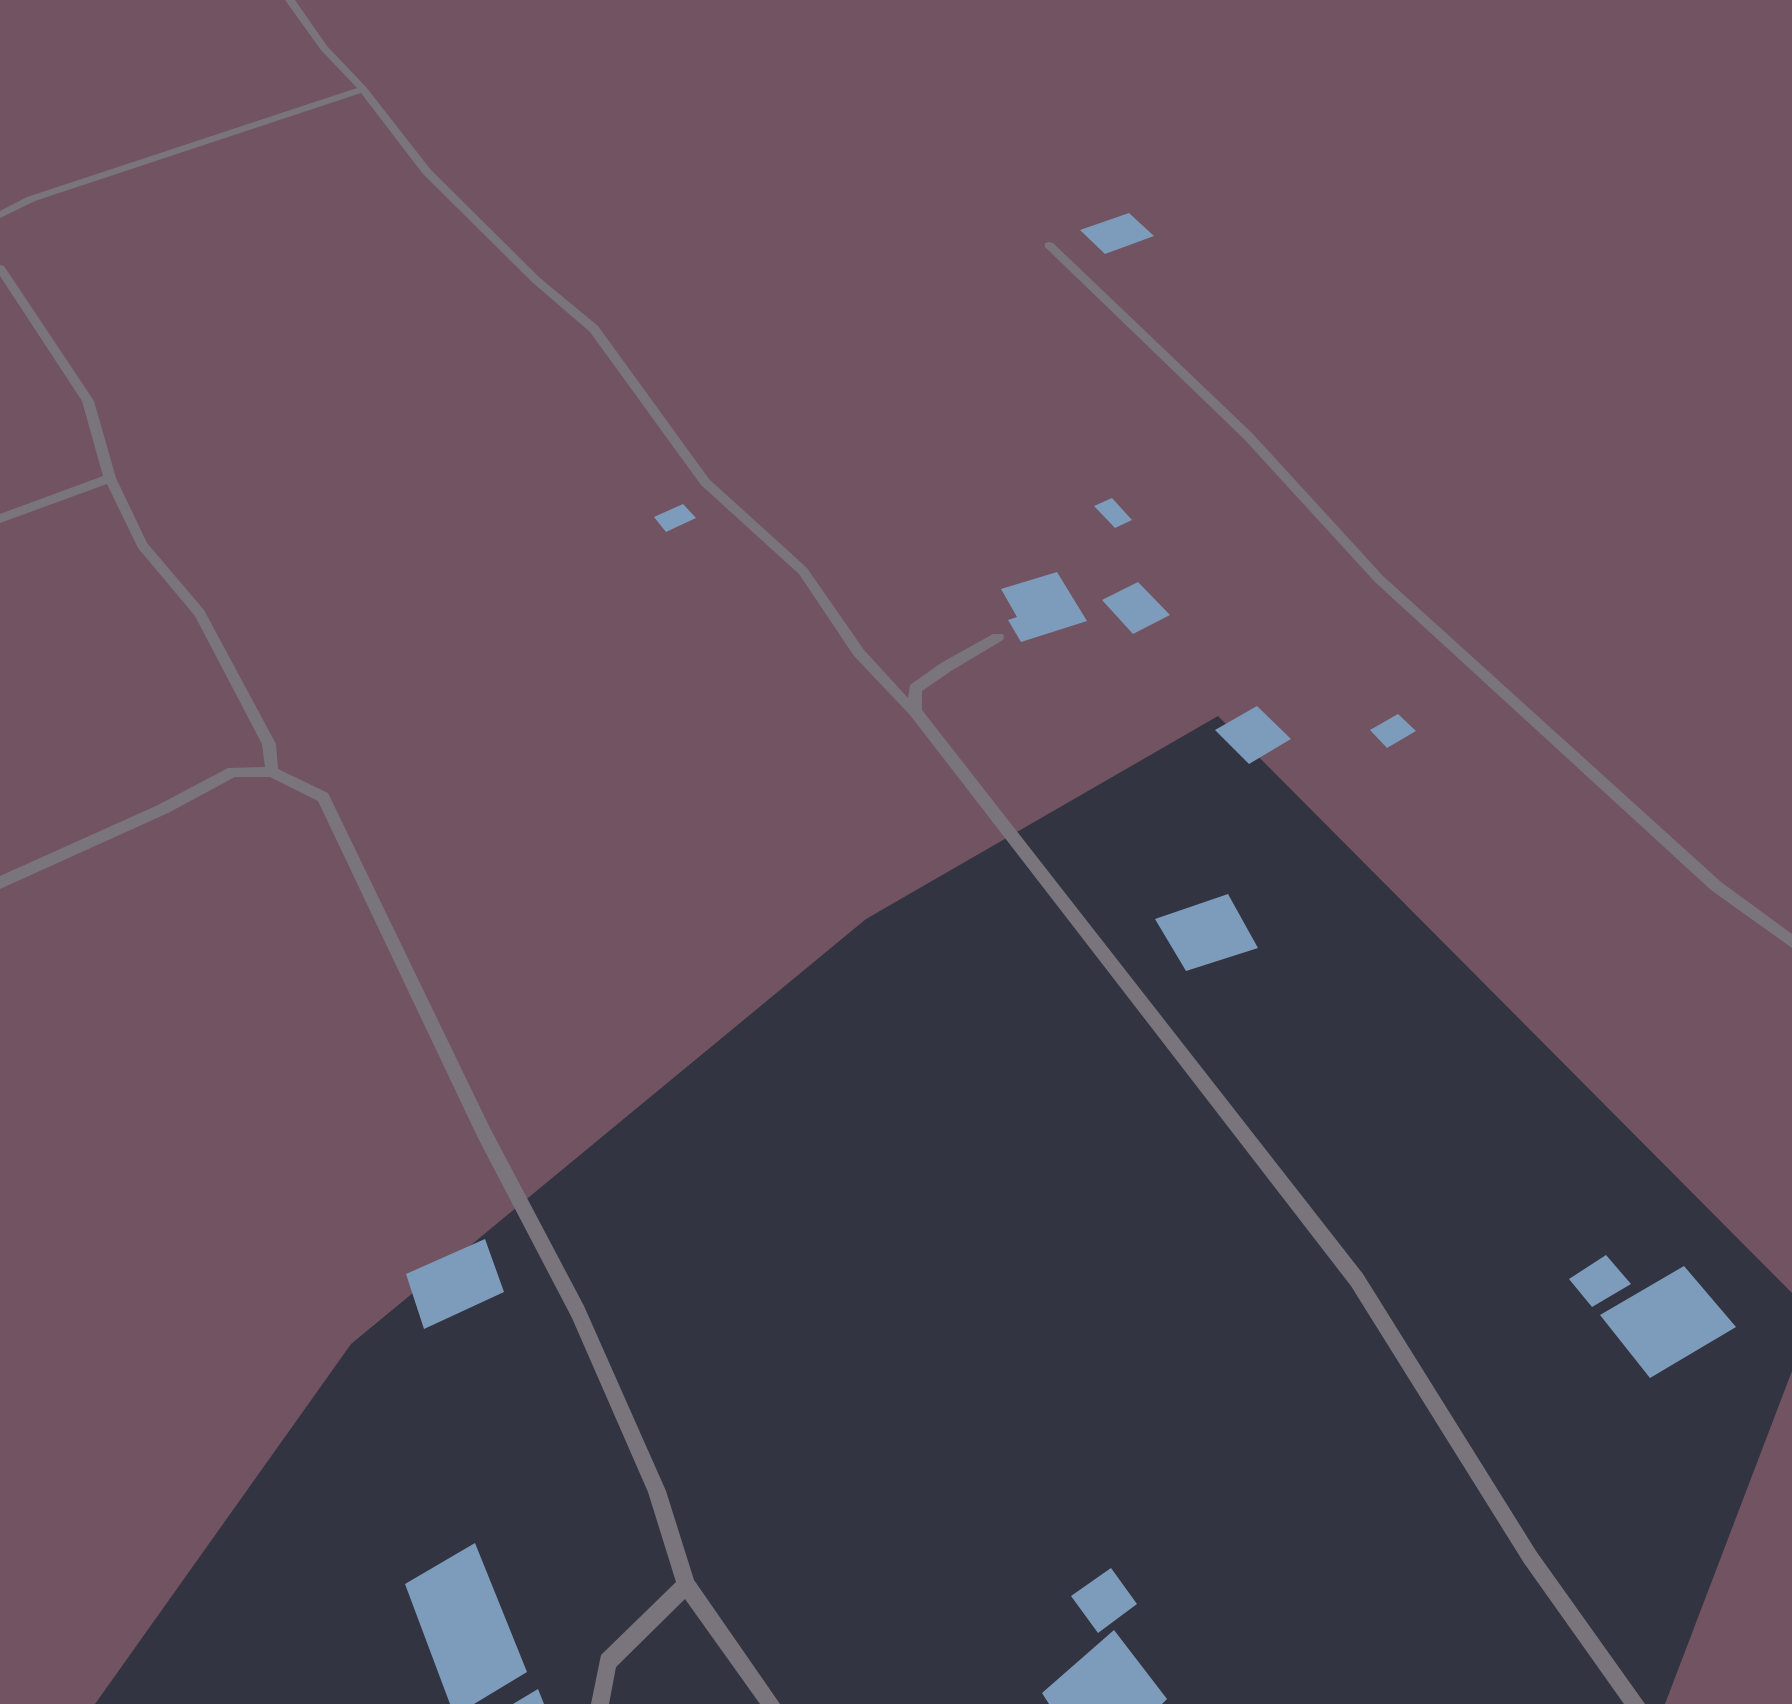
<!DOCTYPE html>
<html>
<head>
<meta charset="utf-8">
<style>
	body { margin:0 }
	canvas { display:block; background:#333442 }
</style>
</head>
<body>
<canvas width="1792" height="1704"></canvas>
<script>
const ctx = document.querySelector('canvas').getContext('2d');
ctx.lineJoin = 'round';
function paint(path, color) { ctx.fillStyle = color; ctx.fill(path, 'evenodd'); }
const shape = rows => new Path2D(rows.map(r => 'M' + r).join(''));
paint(shape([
	[0,0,1792,0,1792,1293,1218,716,866,919,351,1344,95,1704,0,1704],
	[1792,1371,1792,1704,1665,1704]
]), '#725361');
paint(shape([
	[1129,213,1154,236,1105,254,1080,230],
	[1112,498,1132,520,1115,528,1094,506],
	[683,504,696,518,666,532,654,517],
	[1057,572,1087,621,1021,642,1008,620,1017,617,1001,589],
	[1138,582,1170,615,1133,634,1102,600],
	[1257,706,1291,739,1249,764,1215,730],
	[1398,714,1416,731,1387,748,1370,730],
	[1228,894,1258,948,1186,971,1155,919],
	[485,1239,504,1292,424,1329,406,1274],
	[1606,1255,1631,1284,1592,1307,1569,1279],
	[1684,1266,1736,1327,1650,1378,1600,1315],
	[475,1543,527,1672,474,1704,450,1704,405,1584],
	[1111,1568,1137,1604,1098,1633,1071,1596],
	[1114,1630,1167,1699,1162,1704,1049,1704,1042,1693],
	[538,1689,544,1704,513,1704]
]), '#7d9cbb');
paint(shape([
	[285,0,295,0,327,46,366,87,431,170,540,278,598,326,709,479,807,568,864,650,908,698,910,685,941,663,993,634,1003,634,1004,637,1003,640,951,671,922,691,922,710,1363,1274,1536,1551,1645,1704,1624,1704,1524,1563,1351,1286,910,715,854,656,799,574,701,485,590,332,532,282,423,174,361,93,35,201,0,218,0,211,27,197,357,88,321,50,285,0],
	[1049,242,1053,243,1252,433,1383,576,1721,882,1792,934,1792,948,1711,890,1375,582,1244,439,1045,247,1045,243,1049,242],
	[0,265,4,266,94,401,116,478,147,543,204,610,276,744,278,769,328,793,490,1128,584,1306,666,1491,694,1580,780,1704,760,1704,685,1599,616,1667,609,1704,591,1704,601,1655,676,1582,648,1492,572,1318,478,1138,318,801,270,777,235,777,168,813,0,889,0,876,158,805,228,768,265,767,262,744,195,616,138,548,107,484,0,523,0,514,103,476,82,401,0,276,0,265]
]), '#7a757c');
</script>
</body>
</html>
